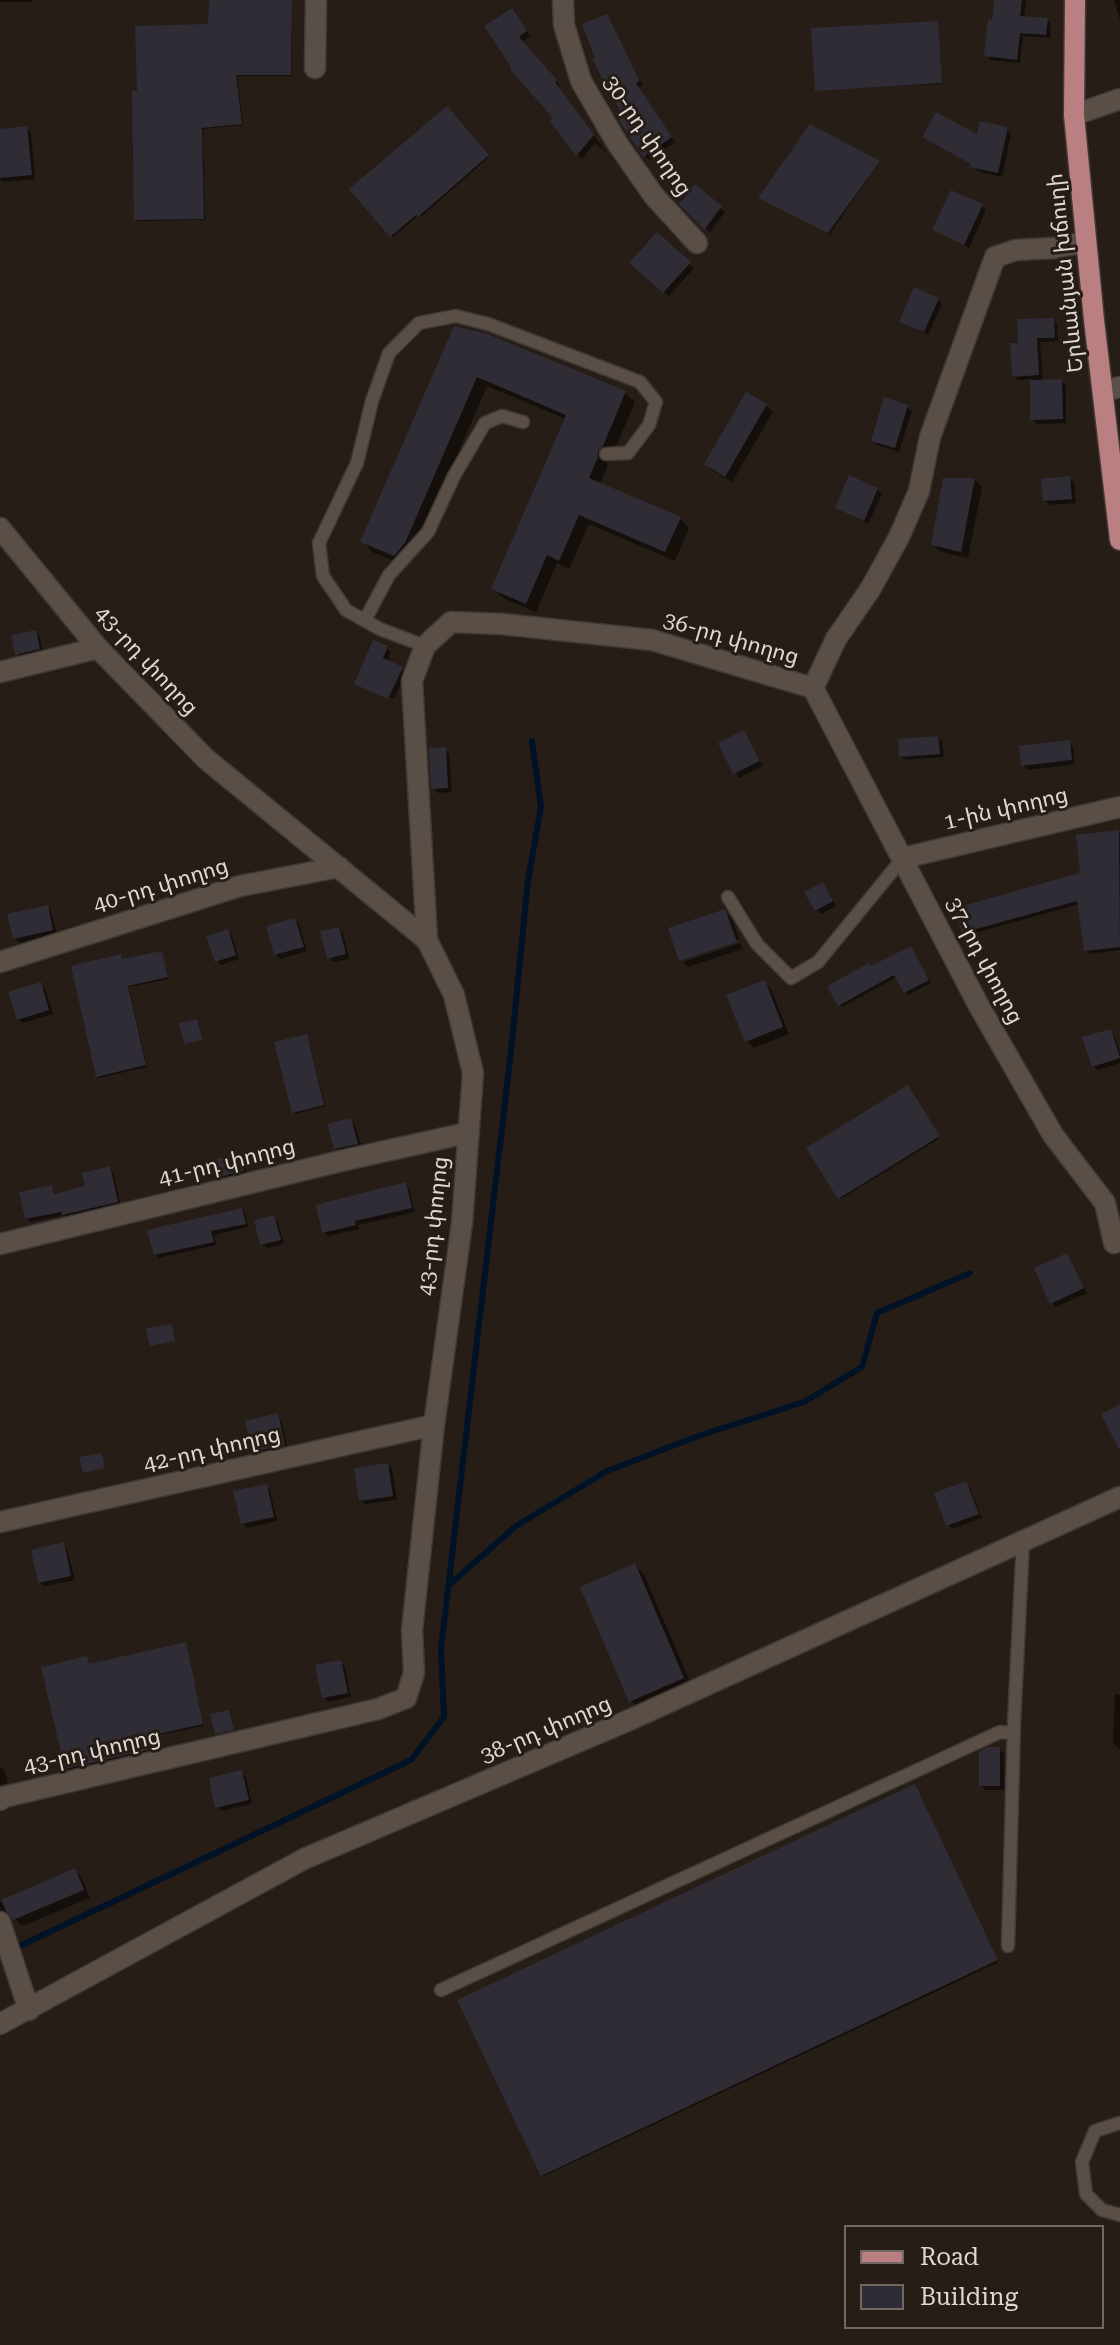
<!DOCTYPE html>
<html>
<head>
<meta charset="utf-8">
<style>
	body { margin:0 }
	#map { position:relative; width:1120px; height:2345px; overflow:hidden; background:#261d16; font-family:"Roboto Serif",serif }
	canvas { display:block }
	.legend { position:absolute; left:844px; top:2225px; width:260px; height:104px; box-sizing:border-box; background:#261d16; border:2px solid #706862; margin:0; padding:10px 14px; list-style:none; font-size:24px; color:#dfd8d3 }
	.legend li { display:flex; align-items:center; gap:16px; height:40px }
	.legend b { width:40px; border:2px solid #706862 }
</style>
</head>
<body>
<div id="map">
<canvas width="1120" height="2345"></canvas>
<ul class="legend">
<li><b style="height:10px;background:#b97f81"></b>Road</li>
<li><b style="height:22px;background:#2f2c36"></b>Building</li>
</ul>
</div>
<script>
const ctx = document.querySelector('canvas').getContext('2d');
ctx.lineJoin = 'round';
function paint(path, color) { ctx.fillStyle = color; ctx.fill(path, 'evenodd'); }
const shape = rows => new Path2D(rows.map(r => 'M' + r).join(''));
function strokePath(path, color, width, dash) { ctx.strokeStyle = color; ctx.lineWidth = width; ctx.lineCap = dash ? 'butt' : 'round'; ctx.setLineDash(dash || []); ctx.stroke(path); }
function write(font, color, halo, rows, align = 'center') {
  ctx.font = font + ' "Roboto Serif","Noto Sans Armenian",serif'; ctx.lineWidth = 6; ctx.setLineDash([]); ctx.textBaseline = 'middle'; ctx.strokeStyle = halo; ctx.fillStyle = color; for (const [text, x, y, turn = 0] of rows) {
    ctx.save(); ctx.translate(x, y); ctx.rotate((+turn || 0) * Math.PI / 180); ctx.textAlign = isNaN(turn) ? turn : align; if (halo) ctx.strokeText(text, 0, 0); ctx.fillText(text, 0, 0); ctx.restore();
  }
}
paint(shape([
	[0,0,33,0,33,2,0,2],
	[211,0,292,0,292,76,237,76,243,125,203,129,205,220,138,221,139,93,210,26],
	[996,0,1026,0,1024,18,1047,20,1051,24,1050,38,1023,36,1020,63,991,60,986,55],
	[1114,0,1120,0,1120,20],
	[516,15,530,36,522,42,560,85,557,87,608,154,595,143,582,159,578,155,552,121,556,118,487,27],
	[607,17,643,86,638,88,675,142,649,160,645,155],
	[938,23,942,84,817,90],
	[447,109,489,157,421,217,419,215,393,237,352,189],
	[26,128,31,133,35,179,3,182,0,180,0,131],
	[1007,129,1011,134,1002,177,977,171,973,165,924,137,978,137],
	[879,162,830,234,762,199],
	[695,187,725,212,710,232,682,204],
	[982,206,986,210,969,248,934,229],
	[657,235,694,268,669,296,632,263],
	[937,299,942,304,928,335,902,321],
	[1053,320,1057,324,1058,341,1040,342,1043,382,1061,381,1066,386,1066,423,1037,424,1032,419,1032,379,1018,380,1014,376,1020,345],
	[457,328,625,393,635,402,612,456,607,461,607,468,600,484,680,518,689,528,675,561,589,524,569,569,557,563,536,612,503,598,493,589,566,419,487,386,415,553,404,565,372,552,363,542],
	[766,405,773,412,732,482,713,471,706,464],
	[907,407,912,411,899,452,877,445,873,441],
	[1069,478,1074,483,1076,503,1050,505,1045,500],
	[975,480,982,487,968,558,941,552,933,545],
	[877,489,882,494,868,524,837,508],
	[36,632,40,637,43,653,21,658,17,654],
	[387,648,391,653,387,662,406,673,394,699,358,684],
	[744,732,763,766,739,778,720,744],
	[938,738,942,742,944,757,906,760,901,756],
	[1069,742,1073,747,1075,764,1028,770,1023,765],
	[445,749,449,754,452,792,438,793,433,788],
	[1118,832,1120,834,1120,950,1090,954,1086,950,1080,904,967,935,964,932,1082,874],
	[822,884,836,906,821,914,816,910],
	[47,907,51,911,57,934,20,943,15,938],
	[724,911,732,919,739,939,682,958,682,961,671,929],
	[295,920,299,924,307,951,280,959,276,954],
	[338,929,343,933,349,959,333,962,329,958],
	[228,932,232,936,239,959,221,965,216,961],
	[740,943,742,949,688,967,683,962],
	[911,948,931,983,908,995,897,977,842,1007,840,1004,872,968],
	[162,953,169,979,129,987,147,1067,99,1078,97,1076,121,956,123,961],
	[764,982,771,989,789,1034,754,1048,747,1041],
	[41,985,45,989,53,1014,23,1023,18,1019],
	[1110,1031,1114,1035,1120,1053,1120,1063,1098,1070,1093,1066],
	[308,1038,325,1106,295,1114,293,1112],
	[910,1089,940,1138,841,1199,840,1198],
	[350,1120,355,1125,362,1148,340,1153,336,1148],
	[238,1155,243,1159,247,1175,226,1180,222,1176],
	[109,1168,113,1172,121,1206,67,1218,65,1215,31,1222,26,1218,51,1187,56,1195,88,1187],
	[405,1184,409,1188,415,1212,358,1225,359,1229,328,1236,324,1232],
	[242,1210,245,1213,248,1227,214,1235,216,1245,159,1258,155,1254],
	[274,1217,278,1222,284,1244,267,1248,262,1244],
	[1067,1255,1087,1293,1056,1307,1052,1303],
	[277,1416,281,1420,288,1449,258,1456,254,1451],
	[388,1465,392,1469,397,1500,365,1504,361,1500],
	[966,1484,970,1488,982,1518,952,1529,948,1525],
	[266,1486,270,1490,277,1521,247,1528,243,1523],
	[63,1545,67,1549,75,1580,44,1586,40,1582],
	[635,1565,644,1575,693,1688,641,1711,631,1701],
	[185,1644,204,1726,158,1735,161,1748,68,1770,67,1768,89,1666],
	[340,1662,345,1667,351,1697,328,1702,324,1697],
	[1115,1694,1120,1695,1120,1750,1113,1743],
	[1000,1749,1004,1754,1004,1790,985,1790,981,1785],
	[0,1767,5,1771,8,1783,0,1785],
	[241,1773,246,1777,252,1804,222,1811,217,1807],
	[916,1788,999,1962,544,2176,542,2175],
	[75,1871,82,1878,90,1898,22,1926,14,1918,3,1916,0,1919,0,1902]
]), '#0007');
strokePath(shape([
	[448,1586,516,1526,607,1471,701,1435,804,1402,862,1367,877,1313,970,1273],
	[22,1945,411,1760,444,1717,441,1649,511,1051,528,880,541,807,532,741]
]), '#001326', 6);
paint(shape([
	[209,0,292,0,291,75,236,75,242,124,202,128,204,219,134,220,132,91,137,91,135,26,208,24],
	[994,0,1022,0,1020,16,1048,18,1046,35,1020,33,1017,60,984,56,988,19,992,20],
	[512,8,527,31,519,37,557,80,555,82,594,135,576,156,550,121,553,118,509,68,511,67,484,26],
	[607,14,640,81,636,83,672,137,643,157,619,120,623,117,592,59,595,58,582,24],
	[938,21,942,83,815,91,811,28],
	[447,106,489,155,418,217,416,215,390,237,349,189],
	[936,112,977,134,980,121,1008,127,998,173,970,167,971,164,922,137],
	[810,124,880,161,828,233,758,198],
	[27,126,32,175,0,178,0,129],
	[695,184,722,206,704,230,679,204],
	[951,190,983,204,964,245,932,230],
	[657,232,691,262,663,293,629,263],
	[914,287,939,298,924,332,899,322],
	[1054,318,1055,338,1037,338,1039,375,1012,377,1010,343,1018,343,1017,319],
	[454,326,485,333,626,391,603,446,598,451,598,457,589,478,681,517,665,552,579,515,559,561,547,555,526,604,491,589,566,415,477,377,405,543,394,556,360,542],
	[1062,379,1063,419,1030,420,1030,380],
	[746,392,767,404,725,477,704,464],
	[884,397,908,405,895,448,871,441],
	[849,475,878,488,864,521,835,508],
	[1070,476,1072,499,1043,501,1041,479],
	[943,478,975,478,961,552,931,545],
	[36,630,40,649,15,655,11,635],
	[373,640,388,646,383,658,403,667,388,699,354,684],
	[744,730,760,761,733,774,718,743],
	[938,736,940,754,899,757,898,739],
	[1070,740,1072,760,1021,766,1019,746],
	[446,747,448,788,431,789,429,748],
	[1119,830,1120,947,1084,951,1077,901,962,933,955,908,1080,873,1076,835],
	[823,882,833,901,815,911,804,892],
	[48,905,53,930,13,939,7,914],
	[725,909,737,942,679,961,668,928],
	[295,918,304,947,274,955,266,926],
	[339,927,346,954,327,959,320,931],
	[228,929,236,955,215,962,206,936],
	[911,946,929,980,904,993,894,975,838,1006,827,986,869,963,871,966],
	[162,951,168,977,128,986,146,1065,96,1077,71,966,121,954,122,959],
	[765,980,783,1027,745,1042,726,995],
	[41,982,49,1010,17,1020,8,992],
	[197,1019,202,1040,184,1044,179,1023],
	[1111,1029,1120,1058,1092,1067,1082,1037],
	[307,1034,324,1105,292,1113,274,1042],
	[908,1085,940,1136,838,1199,806,1148],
	[351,1118,358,1144,334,1149,327,1124],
	[239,1153,244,1171,220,1177,216,1159],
	[110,1166,118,1202,62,1215,61,1212,25,1219,19,1192,52,1185,54,1194,85,1186,82,1173],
	[406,1182,412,1208,355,1221,356,1225,322,1233,316,1205],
	[242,1208,246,1224,211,1231,214,1242,154,1255,147,1230],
	[274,1215,281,1240,260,1245,254,1220],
	[1067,1253,1084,1288,1050,1304,1034,1268],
	[172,1324,175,1341,150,1346,146,1328],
	[1120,1404,1120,1451,1101,1414],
	[278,1413,285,1445,252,1452,245,1421],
	[102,1453,105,1468,83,1473,79,1457],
	[388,1463,393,1496,359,1501,354,1468],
	[966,1481,979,1514,946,1526,934,1493],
	[267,1484,274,1517,241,1524,233,1491],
	[64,1542,71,1576,38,1583,31,1550],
	[635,1563,684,1678,629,1702,580,1587],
	[186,1642,203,1724,158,1734,161,1747,65,1769,41,1667,87,1656,89,1664],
	[341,1660,348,1693,322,1698,315,1665],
	[229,1710,234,1730,215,1734,210,1714],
	[988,1747,1000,1747,1000,1786,979,1786,979,1752],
	[242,1770,249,1800,215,1808,209,1778],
	[915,1784,998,1960,541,2176,457,2000],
	[75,1868,84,1890,13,1920,6,1911,1,1900]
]), '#2f2c36');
const lane = shape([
	[365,620,389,575,428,532,454,476,485,423,502,416,523,422],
	[425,646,380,629,346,610,323,576,319,543,357,463,372,401,389,353,419,323,456,316,488,324,640,382,656,402,649,425,628,453,606,454],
	[728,897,757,944,791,978,818,962,903,858],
	[1008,1946,1014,1723,1023,1541],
	[441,1990,1000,1732,1013,1733],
	[1120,2123,1095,2131,1082,2162,1086,2194,1102,2210,1120,2215]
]);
const street = shape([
	[563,0,564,25,581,81,617,143,654,196,697,243],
	[315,68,316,0],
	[1074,115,1120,99],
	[1103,391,1120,387],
	[0,528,98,648,206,759,427,940,454,995,473,1073,462,1223,434,1425,412,1630,414,1673,406,1698,378,1709,4,1797,0,1800],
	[0,672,98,648],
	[813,688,979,1006,1053,1135,1105,1203,1114,1243,1120,1240],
	[813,688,836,639,871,588,899,537,919,491,930,437,995,257,1016,250,1054,248,1086,242],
	[903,858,1120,807],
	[427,940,412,681,425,646,451,622,502,624,652,640,813,688],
	[0,962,240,886,339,867],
	[0,1244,345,1160,467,1133],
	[0,1522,434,1425],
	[0,1922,29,2010],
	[0,2024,304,1859,634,1718,1120,1497]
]);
const primary = shape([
	[1075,0,1074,115,1094,320,1120,540]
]);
strokePath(lane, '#413935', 15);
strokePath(street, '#413935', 23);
strokePath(primary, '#413935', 23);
strokePath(lane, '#5a4f47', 12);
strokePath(street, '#5a4f47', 20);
strokePath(primary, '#b97f81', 20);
write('22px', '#dfd8d3', '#261d16', [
	["30-րդ փողոց",647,136,56],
	["Երևանյան խճուղի",1066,273,-96],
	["36-րդ փողոց",731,639,16],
	["43-րդ փողոց",146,661,47],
	["1-ին փողոց",1006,809,-13],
	["40-րդ փողոց",161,886,-17],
	["37-րդ փողոց",984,961,62],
	["41-րդ փողոց",227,1163,-14],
	["43-րդ փողոց",434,1226,-84],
	["42-րդ փողոց",212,1450,-13],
	["38-րդ փողոց",546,1730,-23],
	["43-րդ փողոց",92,1752,-13]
]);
</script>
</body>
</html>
